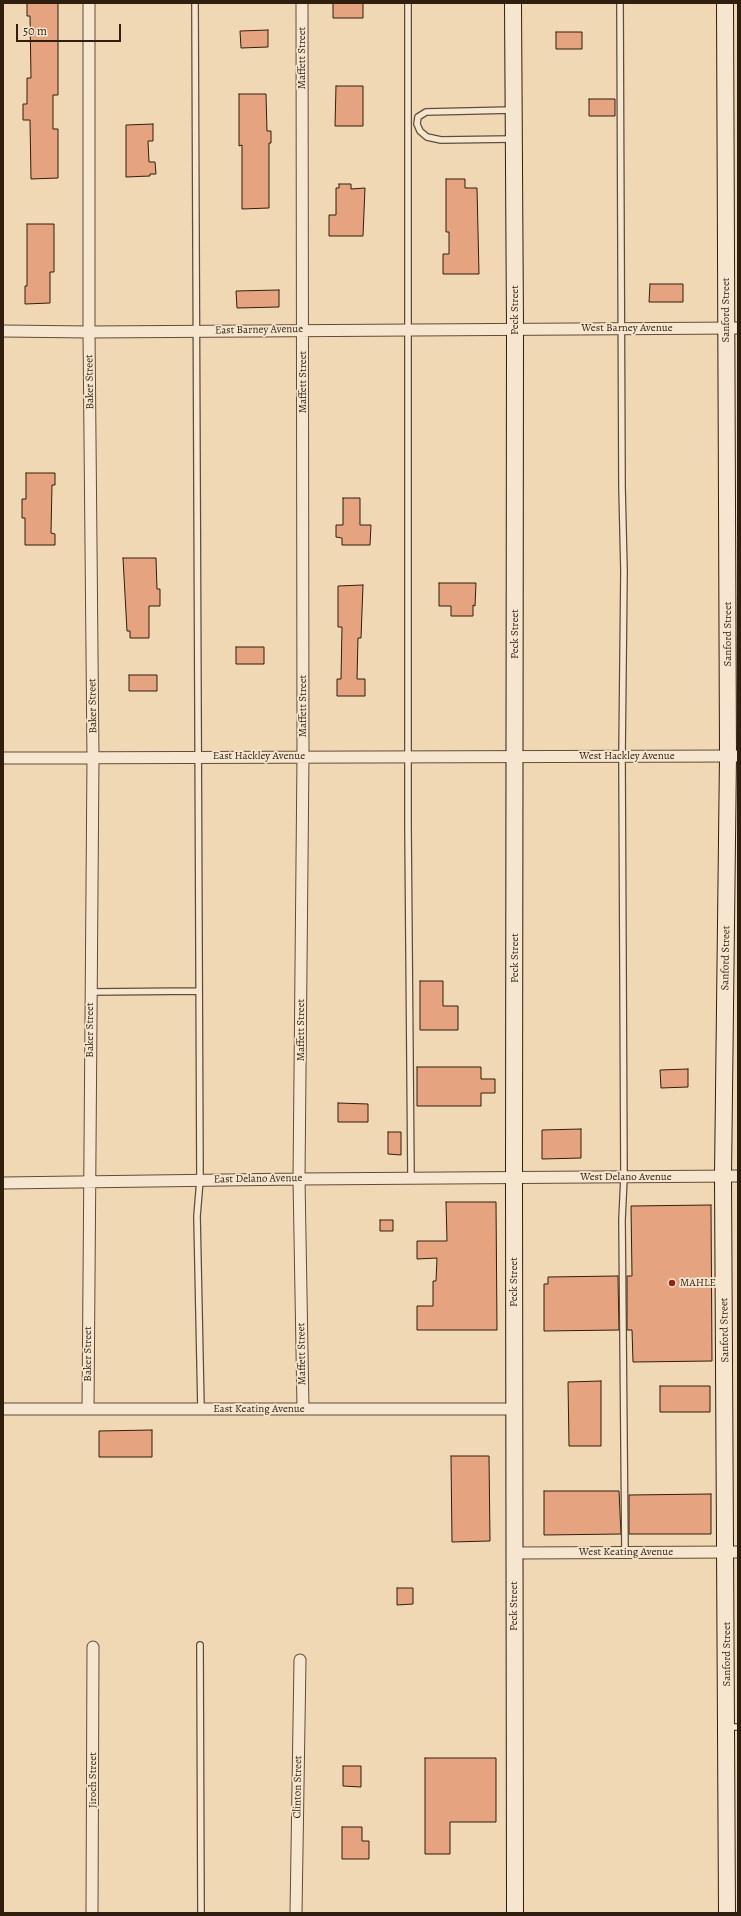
<!DOCTYPE html>
<html>
<head>
<meta charset="utf-8">
<style>
	body { margin:0 }
	#map { position:relative; width:741px; height:1916px; overflow:hidden; background:#f1d8b5; font-family:Alegreya,serif }
	canvas { display:block }
	.frame { position:absolute; inset:0; border:4px solid #301f0e; pointer-events:none }
	.scale { position:absolute; left:16px; top:24px; width:105px; height:18px; box-sizing:border-box; border:2px solid #301f0e; border-top:0; padding-left:5px; font-size:12px; line-height:14px; white-space:nowrap; color:#301f0e; -webkit-text-stroke:3px #f6e6cf; paint-order:stroke }
</style>
</head>
<body>
<div id="map">
<canvas width="741" height="1916"></canvas>
<div class="frame"></div>
<div class="scale">50 m</div>
</div>
<script>
const ctx = document.querySelector('canvas').getContext('2d');
ctx.lineJoin = 'round';
function paint(path, color) { ctx.fillStyle = color; ctx.fill(path, 'evenodd'); }
const shape = rows => new Path2D(rows.map(r => 'M' + r).join(''));
function strokePath(path, color, width, dash) { ctx.strokeStyle = color; ctx.lineWidth = width; ctx.lineCap = dash ? 'butt' : 'round'; ctx.setLineDash(dash || []); ctx.stroke(path); }
function write(font, color, halo, rows, align = 'center') {
  ctx.font = font + ' Alegreya,serif'; ctx.lineWidth = 3.5; ctx.setLineDash([]); ctx.textBaseline = 'middle'; ctx.strokeStyle = halo; ctx.fillStyle = color; for (const [text, x, y, turn = 0] of rows) {
    ctx.save(); ctx.translate(x, y); ctx.rotate((+turn || 0) * Math.PI / 180); ctx.textAlign = isNaN(turn) ? turn : align; if (halo) ctx.strokeText(text, 0, 0); ctx.fillText(text, 0, 0); ctx.restore();
  }
}
const building = shape([
	[27,3,58,3,58,95,53,95,53,129,58,129,58,178,31,179,30,120,23,120,23,104,27,104,27,78,31,78,30,16,27,16,27,3],
	[333,3,363,3,363,18,333,18,333,3],
	[268,30,268,47,241,48,240,31,268,30],
	[556,32,582,32,582,49,556,49,556,32],
	[336,86,363,86,363,126,335,126,336,86],
	[239,94,266,94,267,131,271,131,271,143,269,143,269,208,242,209,242,145,239,146,239,94],
	[589,99,615,99,615,116,589,116,589,99],
	[153,124,153,141,148,141,149,162,155,162,156,174,150,174,150,176,126,177,126,125,153,124],
	[446,179,465,179,465,188,477,188,479,274,443,274,443,254,449,254,449,232,446,232,446,179],
	[339,184,351,184,351,189,365,188,363,236,329,236,329,215,336,215,336,188,339,188,339,184],
	[27,224,54,224,54,272,50,272,50,303,25,304,25,286,27,286,27,224],
	[650,284,683,284,683,302,649,302,650,284],
	[279,290,279,307,237,308,236,291,279,290],
	[26,473,55,473,55,485,52,485,51,533,55,534,55,545,25,545,25,518,22,518,22,499,26,499,26,473],
	[343,498,360,498,360,525,371,525,370,545,342,545,342,538,336,537,336,525,343,525,343,498],
	[123,558,156,558,157,589,160,589,160,606,149,606,149,638,130,638,130,631,127,631,123,558],
	[439,583,476,583,475,606,473,605,473,616,451,616,451,606,439,606,439,583],
	[363,585,361,638,358,638,357,679,365,679,365,696,337,696,337,679,341,679,342,627,338,627,338,586,363,585],
	[236,647,264,647,264,664,236,664,236,647],
	[129,675,157,675,157,691,129,691,129,675],
	[420,981,443,981,443,1006,458,1006,458,1030,420,1030,420,981],
	[417,1067,481,1067,481,1079,495,1079,495,1093,481,1093,481,1106,417,1106,417,1067],
	[688,1069,688,1087,661,1088,660,1070,688,1069],
	[338,1103,368,1104,368,1122,338,1122,338,1103],
	[581,1129,581,1158,542,1159,542,1130,581,1129],
	[388,1132,401,1132,401,1155,388,1154,388,1132],
	[446,1202,496,1202,497,1330,417,1330,417,1306,433,1306,433,1281,436,1281,437,1258,417,1259,417,1241,447,1241,446,1202],
	[711,1205,712,1361,633,1362,632,1330,627,1330,627,1276,632,1276,631,1206,711,1205],
	[380,1220,393,1220,393,1231,380,1231,380,1220],
	[618,1276,619,1330,544,1331,544,1284,548,1284,548,1277,618,1276],
	[601,1381,601,1446,569,1446,568,1382,601,1381],
	[660,1386,710,1386,710,1412,660,1412,660,1386],
	[152,1430,152,1457,99,1457,99,1431,152,1430],
	[451,1456,489,1456,490,1541,452,1542,451,1456],
	[544,1491,619,1491,621,1534,544,1535,544,1491],
	[711,1494,711,1534,629,1534,629,1495,711,1494],
	[397,1588,413,1588,413,1604,397,1605,397,1588],
	[425,1758,496,1758,496,1822,450,1822,450,1854,425,1854,425,1758],
	[343,1766,361,1766,361,1787,343,1786,343,1766],
	[342,1827,362,1827,362,1841,369,1841,369,1859,342,1859,342,1827]
]);
paint(building, '#e5a37f');
strokePath(building, '#301f0e', 1);
const lane = shape([
	[195,3,200,1180,197,1216,201,1409],
	[408,3,408,827,411,1178],
	[620,3,622,487,624,571,622,756,624,1177,622,1220,625,1552],
	[513,110,426,112,418,117,417,124,420,131,427,137,441,140,513,139],
	[90,992,198,991],
	[200,1645,201,1913],
	[727,1727,738,1727]
]);
const street = shape([
	[302,3,303,756,299,1179,303,1408],
	[3,331,89,332,738,328],
	[3,758,738,756],
	[3,1183,299,1179,738,1176],
	[3,1409,515,1409],
	[88,1409,93,758,89,332,89,3],
	[514,1553,738,1552],
	[92,1913,93,1647],
	[296,1913,300,1660]
]);
const secondary = shape([
	[513,3,515,329,514,1177,515,1913],
	[725,3,728,756,723,1176,727,1913]
]);
strokePath(lane, '#604d38', 8);
strokePath(street, '#604d38', 13);
strokePath(secondary, '#301f0e', 18);
strokePath(lane, '#f6e6cf', 5.5);
strokePath(street, '#f6e6cf', 11);
strokePath(secondary, '#f6e6cf', 16);
for (const [x, y, r, color] of [
	[672,1283,4,"#8f2418"]
]) { const dot = new Path2D(); dot.arc(x, y, r, 0, 2 * Math.PI); ctx.fillStyle = color; ctx.fill(dot); strokePath(dot, '#f6e6cf', 1.5); }
write('11px', '#301f0e', '#f6e6cf', [
	["Maffett Street",302,58,-90],
	["Peck Street",515,310,-90],
	["Sanford Street",726,310,-90],
	["West Barney Avenue",627,328],
	["East Barney Avenue",259,330,-1],
	["Baker Street",90,382,-91],
	["Maffett Street",303,382,-90],
	["Peck Street",515,634,-90],
	["Sanford Street",728,634,-90],
	["Baker Street",93,706,-91],
	["Maffett Street",303,706,-90],
	["East Hackley Avenue",259,756],
	["West Hackley Avenue",627,756],
	["Peck Street",515,958,-90],
	["Sanford Street",726,958,-89],
	["Baker Street",90,1030,-90],
	["Maffett Street",301,1030,-90],
	["West Delano Avenue",626,1177],
	["East Delano Avenue",258,1179,-1],
	["Peck Street",514,1282,-90],
	["Sanford Street",725,1330,-91],
	["Baker Street",88,1354,-90],
	["Maffett Street",302,1354,-91],
	["East Keating Avenue",259,1409],
	["West Keating Avenue",626,1552],
	["Peck Street",514,1606,-90],
	["Sanford Street",727,1654,-90],
	["Jiroch Street",93,1780,-90],
	["Clinton Street",298,1787,-89]
]);
write('11px', '#301f0e', '#f6e6cf', [
	["MAHLE",680,1283]
], 'left');
</script>
</body>
</html>
